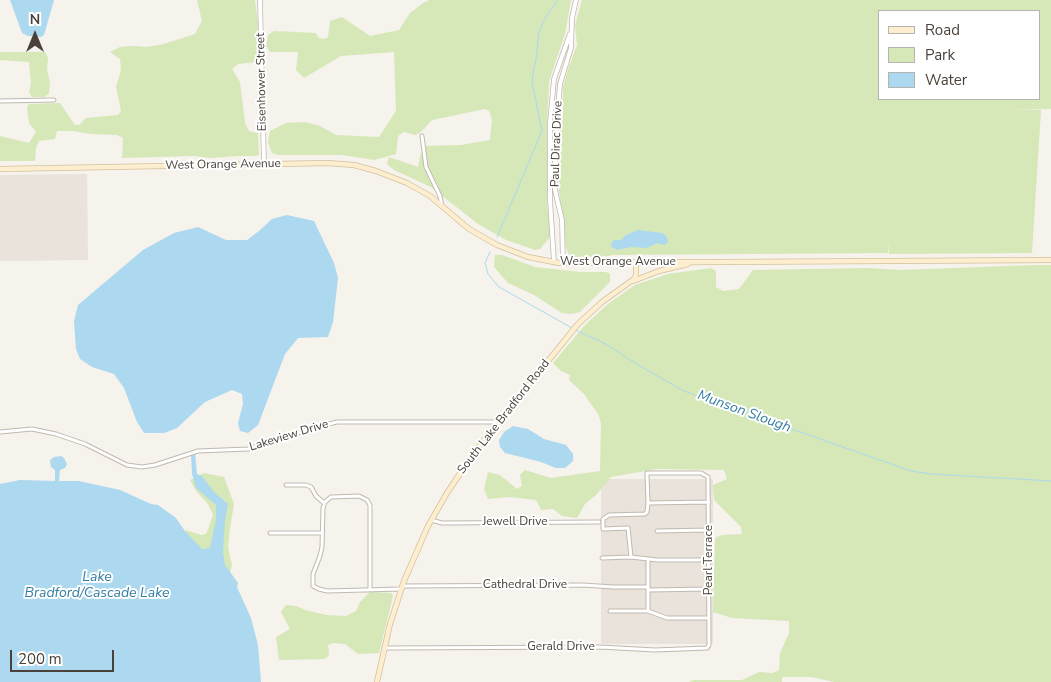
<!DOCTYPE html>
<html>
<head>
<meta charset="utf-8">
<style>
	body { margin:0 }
	#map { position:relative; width:1051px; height:682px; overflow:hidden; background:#f6f2ec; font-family:"Nunito Sans",sans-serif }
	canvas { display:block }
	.legend { position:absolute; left:878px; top:10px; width:162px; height:90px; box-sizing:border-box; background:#fff; border:1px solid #b7b3b0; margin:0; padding:6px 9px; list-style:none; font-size:15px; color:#4a423a }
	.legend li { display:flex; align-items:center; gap:10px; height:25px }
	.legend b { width:25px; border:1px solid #b7b3b0 }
	.north { position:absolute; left:10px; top:10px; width:50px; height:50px; -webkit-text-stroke:4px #fff; paint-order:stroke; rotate:0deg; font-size:14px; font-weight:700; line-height:20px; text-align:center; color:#4a423a }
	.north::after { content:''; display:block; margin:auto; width:18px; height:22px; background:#4a423a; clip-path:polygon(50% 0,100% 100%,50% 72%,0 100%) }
	.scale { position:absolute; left:10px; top:650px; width:104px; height:22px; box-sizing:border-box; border:2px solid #4a423a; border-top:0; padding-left:6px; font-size:15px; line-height:18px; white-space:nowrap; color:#4a423a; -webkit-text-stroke:4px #fff; paint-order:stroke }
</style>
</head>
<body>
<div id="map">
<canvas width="1051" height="682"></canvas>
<ul class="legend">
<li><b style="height:6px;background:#fdeecf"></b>Road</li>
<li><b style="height:14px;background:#d6e7b8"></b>Park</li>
<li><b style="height:14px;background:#acd9ef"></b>Water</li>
</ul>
<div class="north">N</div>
<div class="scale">200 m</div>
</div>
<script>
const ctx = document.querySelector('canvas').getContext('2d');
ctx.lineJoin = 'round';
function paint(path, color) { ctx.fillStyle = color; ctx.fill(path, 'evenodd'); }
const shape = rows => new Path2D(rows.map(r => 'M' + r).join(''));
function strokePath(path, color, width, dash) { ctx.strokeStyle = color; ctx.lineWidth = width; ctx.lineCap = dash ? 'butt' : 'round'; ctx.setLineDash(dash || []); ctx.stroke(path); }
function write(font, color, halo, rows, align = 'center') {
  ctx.font = font + ' "Nunito Sans",sans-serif'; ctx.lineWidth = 4; ctx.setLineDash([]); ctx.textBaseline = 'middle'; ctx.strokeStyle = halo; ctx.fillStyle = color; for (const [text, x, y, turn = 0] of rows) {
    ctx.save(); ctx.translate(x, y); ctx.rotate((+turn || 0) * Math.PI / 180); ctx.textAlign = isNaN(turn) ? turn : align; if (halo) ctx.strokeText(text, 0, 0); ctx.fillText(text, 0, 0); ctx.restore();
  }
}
paint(shape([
	[87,174,88,260,0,261,0,175],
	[601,479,713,479,713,644,601,644]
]), '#e9e3db');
paint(shape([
	[197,0,255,0,258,24,257,62,238,64,232,69,240,82,245,123,249,131,258,133,259,155,255,156,239,156,209,158,193,156,122,158,123,138,117,135,91,134,73,131,57,131,55,139,39,141,36,148,35,161,0,161,0,136,29,143,36,132,29,123,27,107,29,104,60,103,75,125,79,125,86,118,118,115,121,111,116,87,121,70,120,59,110,52,120,47,134,46,147,47,164,44,195,34,202,21],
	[430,0,571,0,565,34,549,81,547,123,547,204,551,236,540,249,535,250,506,240,478,224,431,187,394,170,387,164,389,157,418,167,420,156,425,146,461,145,490,140,492,119,489,111,485,109,432,120,420,133,415,135,404,132,398,136,396,154,374,160,342,155,278,155,272,153,268,142,270,131,286,123,305,122,320,126,336,135,379,137,396,111,394,52,341,56,304,78,296,70,298,52,270,52,266,46,268,35,274,31,316,33,319,38,325,39,328,37,330,21,342,17,370,36,399,30,410,13,423,3],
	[582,0,1051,0,1051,109,1009,110,1041,110,1032,253,889,254,888,243,888,253,612,255,609,256,570,257,566,248,559,191,559,134,563,111,563,87,568,69,577,45,575,25],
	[880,11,1040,11,1040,99,880,99],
	[0,52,45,52,48,58,47,69,50,83,49,93,45,97,32,97,29,92,31,83,29,62,0,60],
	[495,255,502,255,535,267,580,272,606,272,610,274,610,282,580,312,571,314,562,313,534,295,508,283,494,267],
	[1035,265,1051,265,1051,682,834,682,812,677,782,677,782,682,689,682,693,680,742,680,759,672,772,673,779,670,780,653,789,633,789,621,732,618,713,612,715,538,722,535,742,534,741,527,714,500,713,485,727,479,724,470,657,469,611,477,596,495,585,504,577,518,562,516,553,509,541,510,536,500,509,497,488,499,484,489,488,472,500,475,517,489,522,486,520,475,525,470,551,478,600,471,601,423,598,414,584,394,569,380,570,375,561,371,553,363,586,324,608,304,635,285,668,274,711,268,716,271,716,287,723,291,739,289,753,270,867,268,901,270],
	[204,473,224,477,234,504,230,528,228,547,232,565,229,577,185,534,186,530,201,535,206,534,209,527,213,514,208,504,196,491,190,480],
	[370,592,391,593,393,596,379,653,358,654,345,644,333,643,328,645,329,655,325,659,279,660,276,637,290,629,281,612,286,605,296,606,305,610,326,615,346,616,356,611,360,602]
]), '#d6e7b8');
paint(shape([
	[10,0,54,0,44,35,41,37,28,36,22,33],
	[287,215,314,221,334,263,338,278,333,322,328,337,298,338,285,354,258,425,248,433,240,431,238,423,243,404,242,394,232,390,205,402,177,428,164,433,144,433,137,422,124,388,114,374,92,367,80,359,76,349,74,321,78,305,143,250,174,233,198,227,226,240,247,240,259,231,272,219],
	[638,230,662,233,667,237,668,242,665,245,657,243,647,248,631,247,617,250,611,246,611,244,614,240,621,240,626,235],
	[513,426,528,429,544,439,566,445,573,454,573,461,565,468,556,468,541,462,505,453,500,447,499,440,504,432],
	[195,453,197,474,202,476,213,491,228,504,225,520,223,553,225,565,238,583,237,587,251,618,258,645,261,682,0,682,0,484,20,480,55,481,55,470,51,467,50,460,54,457,61,456,64,458,67,464,65,468,60,470,59,481,79,481,120,490,151,504,158,505,176,518,185,531,202,549,210,548,216,520,216,505,196,488,192,474,191,455]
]), '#acd9ef');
strokePath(shape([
	[497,237,542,131,532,82,533,74,536,59,539,32,545,18,558,0],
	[490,252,485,263,488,274,499,287,572,328],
	[575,330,604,343,640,366,684,391,911,471,931,474,1051,481]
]), '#acd9ef', 1);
const minor = shape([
	[0,101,54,100],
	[422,136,426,167,440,196,442,206],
	[0,432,32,429,56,434,85,444,127,465,142,467,155,465,198,451,248,449,313,428,337,422,498,422],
	[286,485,306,485,311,487,316,496,324,503],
	[709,502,648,503,647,512,645,514,609,515,603,519,603,529,628,528,631,557,657,560,709,560],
	[431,520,442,523,599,522],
	[657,531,709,530],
	[270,533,322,533],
	[602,558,631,557],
	[402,586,583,585,613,587,648,587],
	[370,590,370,505,367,500,359,496,331,497,325,502,323,508,322,547,320,556,313,574,313,586,319,589,327,591,401,589],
	[648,590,709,589],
	[610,611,648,611,667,618,709,618],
	[648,611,648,560],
	[384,648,600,647,655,650,707,648,709,645,708,477,701,473,647,473,648,503]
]);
const tertiary = shape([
	[260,0,264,164],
	[554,262,550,200,550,123,554,79,570,34],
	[563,263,562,220,555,190,555,146,560,84,571,48,572,18,576,0]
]);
const secondary = shape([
	[0,169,328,163,354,165,376,171,407,183,430,196,469,229,497,245,528,257,559,263,1051,260],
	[633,281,659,271,688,264],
	[377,682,390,624,404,581,428,526,447,493,476,450,578,324,602,302,634,279,636,275,636,262]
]);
strokePath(minor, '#c1b9af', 5);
strokePath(tertiary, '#c1b9af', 5.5);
strokePath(secondary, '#d3c19e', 6);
strokePath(minor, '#fff', 3);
strokePath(tertiary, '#fff', 4);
strokePath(secondary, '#fdeecf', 4.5);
write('12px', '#4a423a', '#fff', [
	["Eisenhower Street",262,82,-91],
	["Paul Dirac Drive",557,144,-88],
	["West Orange Avenue",223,165,-1],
	["West Orange Avenue",618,262],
	["South Lake Bradford Road",504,417,-52],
	["Lakeview Drive",289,436,-17],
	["Jewell Drive",515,522],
	["Pearl Terrace",709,560,-90],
	["Cathedral Drive",525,585],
	["Gerald Drive",561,647]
]);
write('italic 14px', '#327da3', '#fff', [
	["Munson Slough",744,412,20],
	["Lake",97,578],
	["Bradford/Cascade Lake",97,594]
]);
</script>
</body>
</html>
